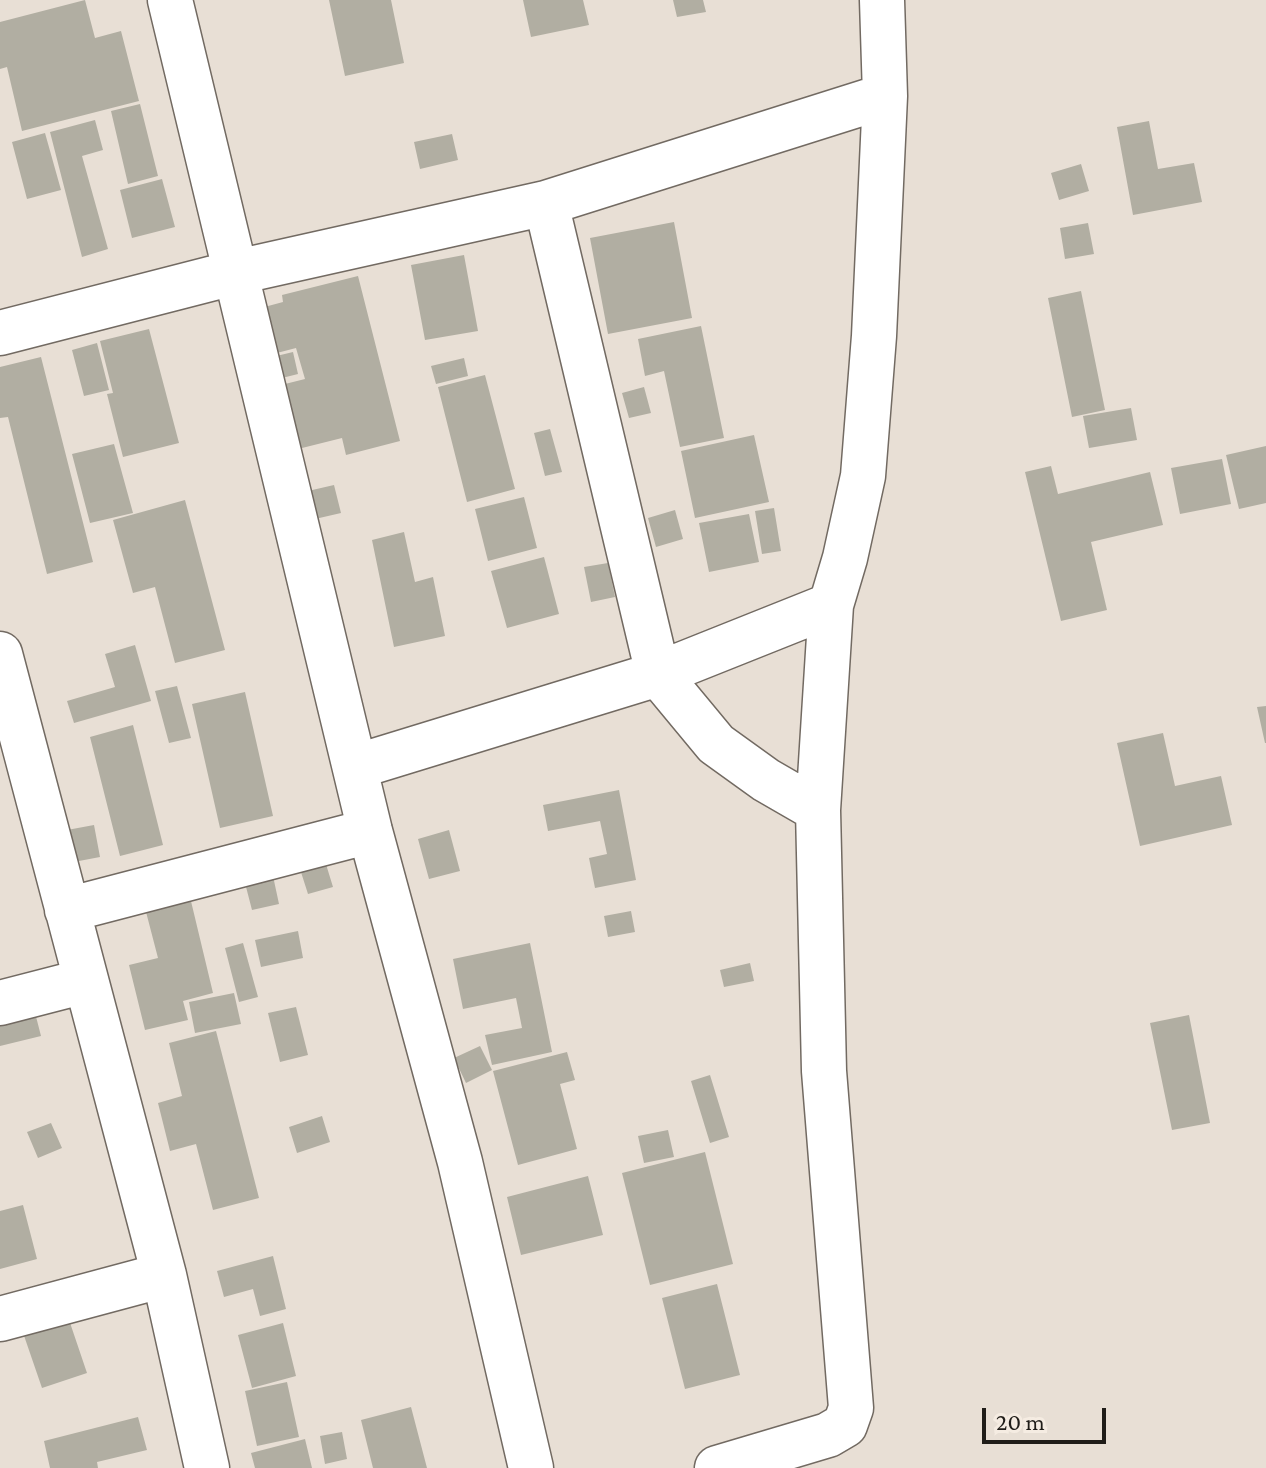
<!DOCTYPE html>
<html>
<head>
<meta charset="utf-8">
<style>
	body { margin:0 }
	#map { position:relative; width:1266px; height:1468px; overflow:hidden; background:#e8dfd5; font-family:"Crimson Pro",serif }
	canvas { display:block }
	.scale { position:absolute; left:982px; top:1408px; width:124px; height:36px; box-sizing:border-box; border:4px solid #201d19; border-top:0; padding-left:10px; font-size:24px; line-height:28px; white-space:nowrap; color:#201d19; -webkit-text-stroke:6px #f5ece2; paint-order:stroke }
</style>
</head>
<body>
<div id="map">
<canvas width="1266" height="1468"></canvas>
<div class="scale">20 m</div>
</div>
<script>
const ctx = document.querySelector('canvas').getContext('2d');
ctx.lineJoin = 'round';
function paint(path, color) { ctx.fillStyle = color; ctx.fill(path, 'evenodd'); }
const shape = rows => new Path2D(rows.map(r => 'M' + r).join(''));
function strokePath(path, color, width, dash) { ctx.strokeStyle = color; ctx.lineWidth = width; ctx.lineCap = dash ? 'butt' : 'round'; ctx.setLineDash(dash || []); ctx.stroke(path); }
paint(shape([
	[85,0,95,38,121,31,139,101,22,131,7,67,0,69,0,22],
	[329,0,391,0,404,63,345,76],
	[523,0,583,0,589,25,531,37],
	[673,0,703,0,706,12,677,17],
	[140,104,158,176,128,184,111,111],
	[95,120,103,150,82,156,108,249,82,257,50,132],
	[1149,121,1158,169,1194,163,1202,202,1133,215,1117,127],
	[45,133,61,190,27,199,12,142],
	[452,134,458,160,420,169,414,142],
	[1081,164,1089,191,1059,200,1051,173],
	[162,179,175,227,132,238,120,190],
	[674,222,692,318,608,334,590,238],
	[1088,223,1094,254,1065,259,1060,228],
	[464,255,478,331,425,340,411,265],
	[358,276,400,441,346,455,342,438,298,449,281,385,305,379,296,348,273,354,231,316,283,302,282,295],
	[1081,291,1105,410,1072,417,1048,298],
	[701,326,724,438,680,447,664,371,645,376,638,339],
	[149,329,179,443,123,457,107,394,113,393,100,341],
	[97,343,109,390,84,396,72,350],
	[293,352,298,374,270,381,264,359],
	[41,357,93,562,47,574,8,417,0,418,0,367],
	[464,358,468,376,436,384,431,366],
	[485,375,515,489,467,502,438,387],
	[644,387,651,413,629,418,622,393],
	[1131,408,1137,440,1089,448,1083,416],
	[550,429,562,472,545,476,534,433],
	[754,435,769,502,695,518,681,451],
	[114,444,133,513,90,523,72,454],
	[1266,446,1266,503,1239,509,1226,455],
	[1222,459,1231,504,1180,514,1171,468],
	[1051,466,1058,494,1150,472,1163,525,1091,542,1107,610,1061,621,1025,472],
	[334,485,341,513,315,519,308,491],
	[524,497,537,548,488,561,475,509],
	[185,500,225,650,175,663,155,587,133,593,113,520],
	[774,508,781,551,762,554,755,511],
	[675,510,683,539,656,547,648,518],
	[749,514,759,562,709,572,699,523],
	[404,532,415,582,433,577,445,636,394,647,372,540],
	[544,557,559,614,507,628,491,571],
	[608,563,615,597,591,602,584,567],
	[135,645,151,701,74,723,67,701,115,687,105,654],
	[177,686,191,738,169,743,155,691],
	[245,692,273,816,220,828,192,704],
	[1266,706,1266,743,1265,743,1257,707],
	[133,725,163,845,120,856,90,737],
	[1163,733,1175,786,1221,776,1232,825,1140,846,1117,743],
	[619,790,636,880,595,888,589,858,607,854,600,821,548,831,543,805],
	[94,825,100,857,58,865,51,833],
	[449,830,460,871,429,879,418,839],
	[325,861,333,887,308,894,300,869],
	[273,876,279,904,252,910,245,883],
	[190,897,213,993,183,1001,188,1020,145,1030,129,965,158,958,145,908],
	[631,911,635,932,608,937,604,916],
	[298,931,303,958,261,967,255,940],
	[243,943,258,997,239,1002,225,948],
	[530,943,552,1052,492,1065,485,1035,522,1028,516,998,463,1009,453,959],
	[750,963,754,981,724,987,720,970],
	[234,993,241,1024,195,1033,189,1002],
	[31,997,41,1036,0,1046,0,1005],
	[296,1007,308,1055,280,1062,268,1013],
	[1189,1015,1210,1123,1172,1130,1150,1023],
	[216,1031,259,1198,213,1210,196,1144,170,1151,158,1103,182,1096,169,1043],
	[480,1046,492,1070,466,1083,454,1058],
	[567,1052,575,1080,560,1084,577,1149,518,1165,493,1071],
	[710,1075,729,1137,710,1143,691,1081],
	[322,1116,330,1142,297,1153,289,1127],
	[51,1123,62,1148,38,1158,27,1132],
	[668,1130,674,1157,644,1163,638,1136],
	[705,1152,733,1264,650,1285,622,1173],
	[588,1176,603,1235,521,1255,507,1197],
	[23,1205,37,1259,0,1269,0,1211],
	[273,1256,286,1309,260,1316,253,1289,224,1297,217,1271],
	[717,1284,740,1375,685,1389,662,1298],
	[65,1308,87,1373,42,1388,20,1324],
	[283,1323,296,1376,252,1388,238,1335],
	[287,1382,299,1437,257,1446,245,1391],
	[411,1407,427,1468,373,1468,361,1420],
	[138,1417,147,1450,97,1462,98,1468,50,1468,44,1441],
	[342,1432,347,1459,325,1464,320,1436],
	[305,1439,312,1468,255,1468,251,1453]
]), '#b1aea2');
const minor = shape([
	[170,0,370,831,460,1162,531,1468],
	[546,203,658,674,716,744,766,780,818,810],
	[0,333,237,272,546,203,885,96],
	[0,654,164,1275,207,1468],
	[355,767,658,674,831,605],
	[67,910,370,831],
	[0,1003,85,981],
	[0,1319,164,1275],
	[717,1468,828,1435,845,1425,851,1408,824,1071,818,810,831,605,845,558,863,476,874,336,885,96,882,0]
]);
strokePath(minor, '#726a62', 47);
strokePath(minor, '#fff', 44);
</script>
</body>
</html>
